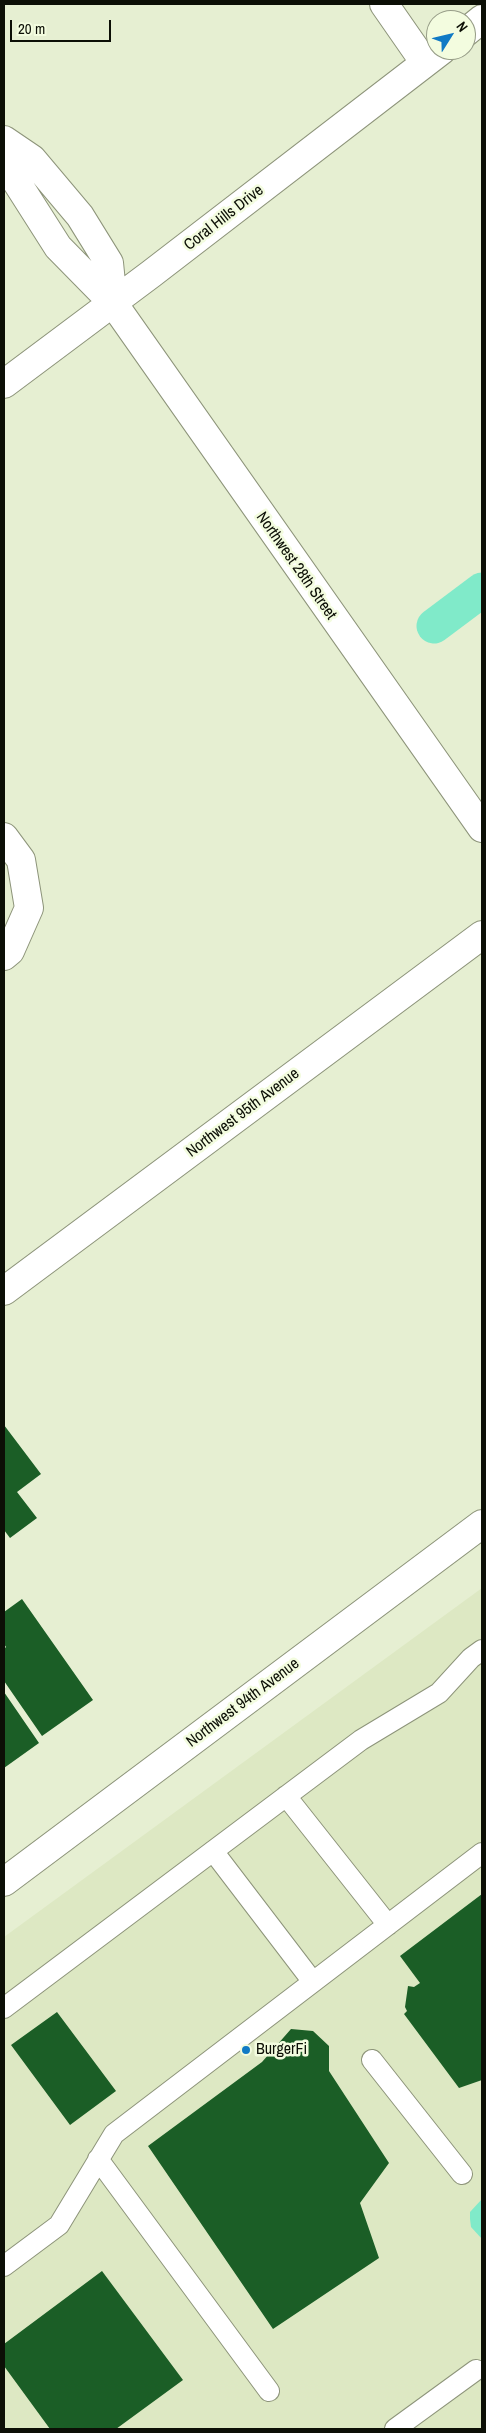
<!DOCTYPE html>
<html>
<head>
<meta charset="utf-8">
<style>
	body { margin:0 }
	#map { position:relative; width:486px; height:2433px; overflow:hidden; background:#e6efd2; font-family:"Archivo Narrow",sans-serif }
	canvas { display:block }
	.frame { position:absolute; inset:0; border:5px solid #0c0f06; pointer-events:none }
	.north { position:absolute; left:426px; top:10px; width:50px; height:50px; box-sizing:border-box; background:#f3fcdf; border:1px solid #979d88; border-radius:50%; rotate:54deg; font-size:14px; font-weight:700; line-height:20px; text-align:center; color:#0c0f06 }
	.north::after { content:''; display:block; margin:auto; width:18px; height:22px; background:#107ac5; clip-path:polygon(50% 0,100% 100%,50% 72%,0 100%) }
	.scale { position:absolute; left:10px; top:20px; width:101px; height:22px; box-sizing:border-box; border:2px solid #0c0f06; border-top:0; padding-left:6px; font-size:15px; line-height:18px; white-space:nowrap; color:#0c0f06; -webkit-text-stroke:4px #f3fcdf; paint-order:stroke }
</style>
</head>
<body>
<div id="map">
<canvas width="486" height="2433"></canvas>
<div class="frame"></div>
<div class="north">N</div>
<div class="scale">20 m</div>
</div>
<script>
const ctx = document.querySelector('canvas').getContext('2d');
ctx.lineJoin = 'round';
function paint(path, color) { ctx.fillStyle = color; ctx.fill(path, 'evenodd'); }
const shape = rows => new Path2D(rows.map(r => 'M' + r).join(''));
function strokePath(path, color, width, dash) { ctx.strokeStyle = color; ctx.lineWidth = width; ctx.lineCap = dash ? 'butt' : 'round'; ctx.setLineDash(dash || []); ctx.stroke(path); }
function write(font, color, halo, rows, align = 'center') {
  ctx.font = font + ' "Archivo Narrow",sans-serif'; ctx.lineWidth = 5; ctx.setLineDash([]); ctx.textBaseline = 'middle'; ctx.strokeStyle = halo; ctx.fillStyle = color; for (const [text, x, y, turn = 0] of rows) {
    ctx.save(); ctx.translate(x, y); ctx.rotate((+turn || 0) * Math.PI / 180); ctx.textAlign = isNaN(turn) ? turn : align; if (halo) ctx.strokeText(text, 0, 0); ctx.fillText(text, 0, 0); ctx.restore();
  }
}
paint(shape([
	[482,1588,482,2429,4,2429,4,1937]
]), '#dde8c3');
paint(shape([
	[482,2199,482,2239,471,2227,470,2219,470,2212]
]), '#80eac9');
strokePath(shape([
	[434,626,482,590]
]), '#80eac9', 35);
paint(shape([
	[4,1425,41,1474,17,1492,37,1518,10,1538,4,1530],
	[22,1599,93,1700,42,1736,4,1681,4,1649,6,1647,4,1644,4,1612],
	[4,1692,39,1743,4,1768],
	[482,1894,482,2080,459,2088,404,2014,407,2011,405,2007,408,1986,414,1987,420,1983,400,1956],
	[57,2012,116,2091,70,2125,11,2045],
	[291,2029,313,2031,329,2046,329,2071,389,2163,360,2203,379,2258,273,2329,148,2146,262,2062],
	[102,2271,183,2380,116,2429,50,2429,4,2366,4,2344]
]), '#1b5e26');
const service = shape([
	[286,1796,388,1925],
	[213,1851,313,1982],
	[4,2008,361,1740,439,1693,471,1658,482,1650],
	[372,2060,462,2174],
	[98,2159,269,2391],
	[4,2266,59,2225,114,2134,482,1853],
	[395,2429,476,2370]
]);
const minor = shape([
	[384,4,425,63],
	[466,32,482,19],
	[4,140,32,159,80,216,109,263,113,303],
	[4,145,16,181,58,247,113,303,482,828],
	[4,384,151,274,442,50],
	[4,837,21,860,29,908,10,951,4,956],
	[4,1291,482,935],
	[4,1882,482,1524]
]);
strokePath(service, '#8d947a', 22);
strokePath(minor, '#8d947a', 30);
strokePath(service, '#fff', 20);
strokePath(minor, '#fff', 28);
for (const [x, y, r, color] of [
	[246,2050,5,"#107ac5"]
]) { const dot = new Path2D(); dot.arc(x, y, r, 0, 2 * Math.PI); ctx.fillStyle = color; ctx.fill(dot); strokePath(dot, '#f3fcdf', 2); }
write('16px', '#0c0f06', '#f3fcdf', [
	["Coral Hills Drive",224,218,-38],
	["Northwest 28th Street",296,566,55],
	["Northwest 95th Avenue",243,1113,-37],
	["Northwest 94th Avenue",243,1703,-37]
]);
write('16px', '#0c0f06', '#f3fcdf', [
	["BurgerFi",256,2050]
], 'left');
</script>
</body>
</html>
